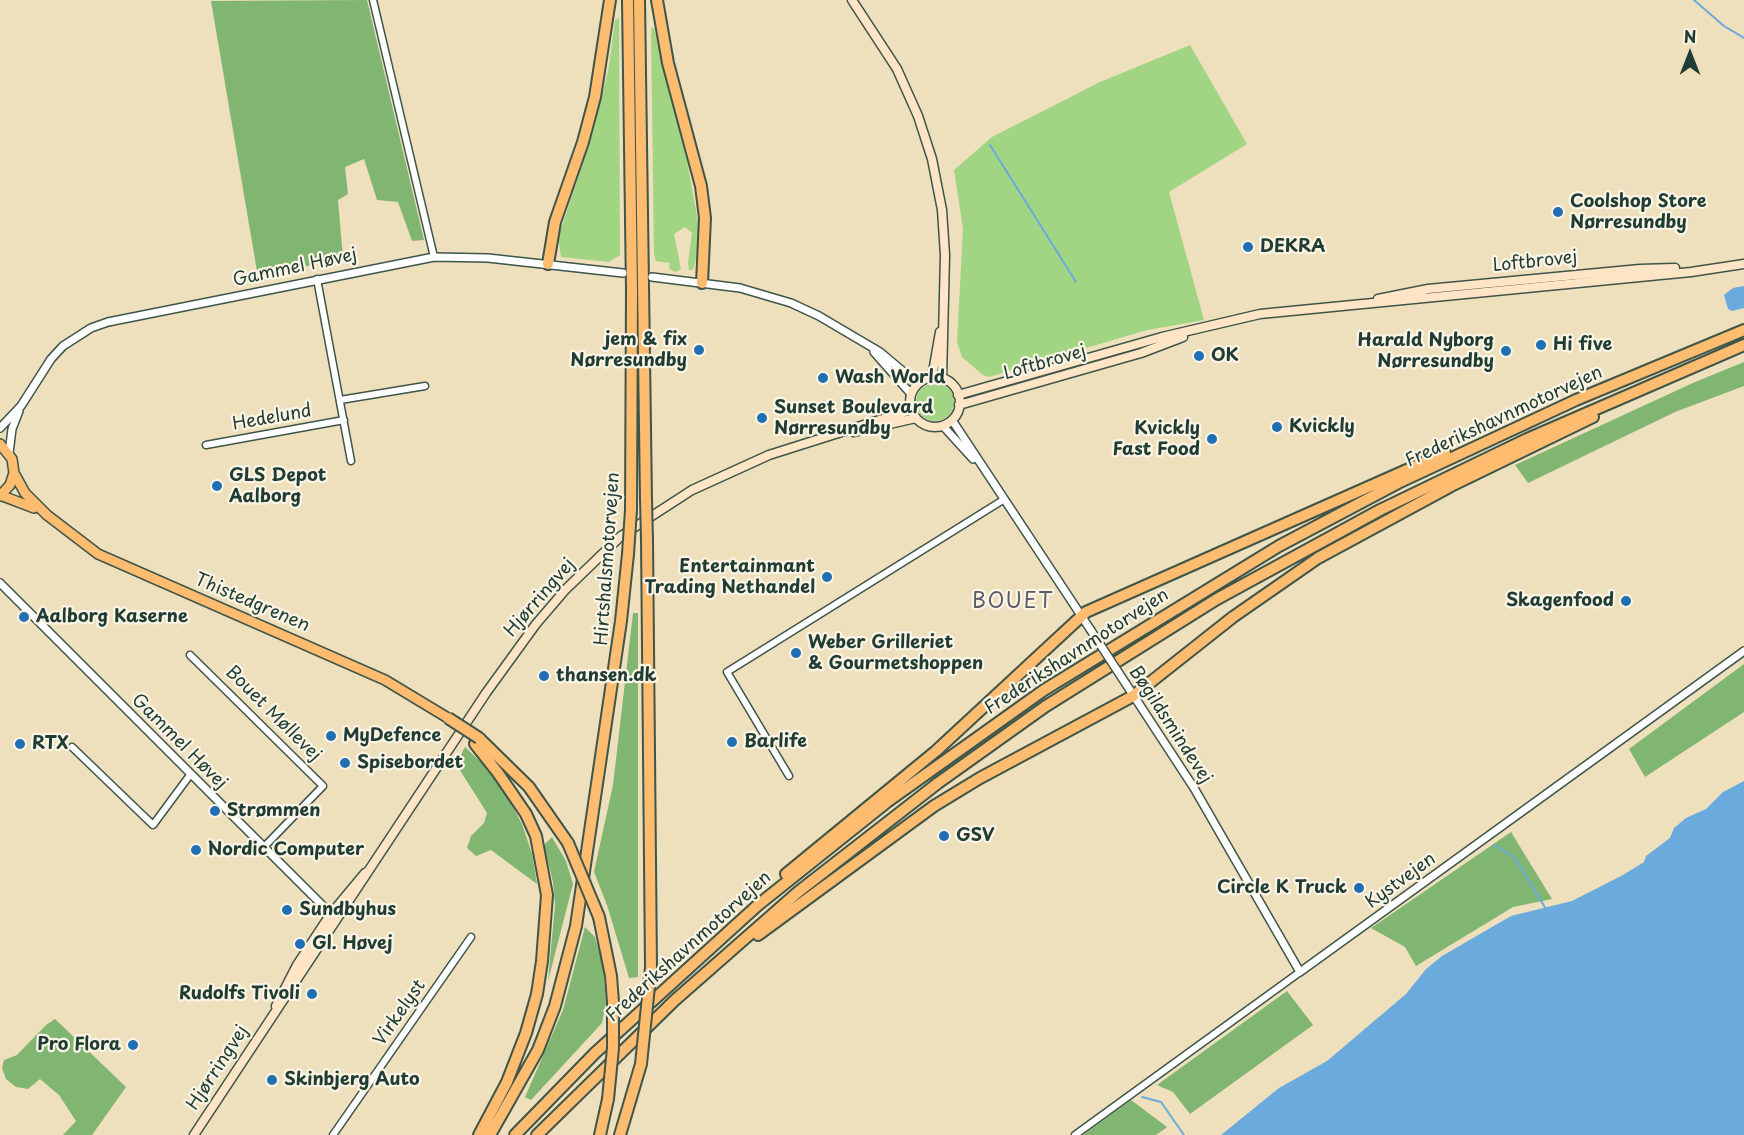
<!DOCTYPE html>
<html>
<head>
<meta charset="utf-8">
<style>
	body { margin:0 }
	#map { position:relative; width:1744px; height:1135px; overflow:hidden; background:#eedfbd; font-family:"Playpen Sans",sans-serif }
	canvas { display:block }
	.north { position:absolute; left:1660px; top:24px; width:60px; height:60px; -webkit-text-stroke:4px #fcf5e5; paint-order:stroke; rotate:0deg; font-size:16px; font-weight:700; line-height:24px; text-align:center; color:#1f3d34 }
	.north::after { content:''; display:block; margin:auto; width:21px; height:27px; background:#1f3d34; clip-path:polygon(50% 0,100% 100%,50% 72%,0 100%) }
</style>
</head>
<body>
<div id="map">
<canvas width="1744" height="1135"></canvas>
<div class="north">N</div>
</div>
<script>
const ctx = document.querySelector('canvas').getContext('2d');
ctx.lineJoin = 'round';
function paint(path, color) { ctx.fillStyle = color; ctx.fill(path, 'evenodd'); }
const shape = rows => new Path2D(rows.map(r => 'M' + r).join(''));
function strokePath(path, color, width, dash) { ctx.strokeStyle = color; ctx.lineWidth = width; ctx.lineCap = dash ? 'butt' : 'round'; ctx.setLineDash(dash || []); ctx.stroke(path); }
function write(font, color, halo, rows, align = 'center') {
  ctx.font = font + ' "Playpen Sans",sans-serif'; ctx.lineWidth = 4.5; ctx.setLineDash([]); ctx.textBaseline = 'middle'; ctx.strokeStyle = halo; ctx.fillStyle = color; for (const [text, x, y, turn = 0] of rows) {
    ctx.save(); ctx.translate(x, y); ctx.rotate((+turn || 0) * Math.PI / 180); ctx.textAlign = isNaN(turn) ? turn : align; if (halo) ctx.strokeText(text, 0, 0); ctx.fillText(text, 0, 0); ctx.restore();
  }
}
paint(shape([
	[619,18,620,255,609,262,561,257,558,238,594,129,609,66,615,20],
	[651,28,654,28,687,161,697,216,700,244,693,270,689,270,688,263,692,233,685,227,674,234,681,269,676,272,669,269,670,263,656,261,654,255],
	[1190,45,1247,144,1169,192,1204,320,1147,330,989,377,983,375,962,357,957,342,963,229,954,170,992,137,1100,82],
	'916 402a19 19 0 1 1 38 0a19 19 0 1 1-38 0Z'
]), '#a1d584');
paint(shape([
	[367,0,424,240,412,241,398,202,377,200,364,159,345,167,348,194,338,200,343,258,258,277,211,1],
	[1744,362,1744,386,1675,412,1528,483,1515,465,1695,382],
	[633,613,638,613,638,977,629,978,607,905,594,872,613,785],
	[1744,664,1744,712,1645,777,1629,749],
	[465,747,488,769,507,796,522,824,532,854,537,884,491,850,476,856,467,848,471,836,484,823,487,813,456,764],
	[1511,832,1552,899,1513,907,1416,966,1405,947,1371,928],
	[552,837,566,861,573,884,548,981,555,905,553,882,544,845],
	[585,927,595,937,603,965,606,1003,602,1023,531,1100,525,1097,563,1010],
	[1287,991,1313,1025,1190,1114,1173,1092,1157,1085],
	[55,1019,126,1087,92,1135,63,1135,76,1121,59,1095,40,1079,28,1089,16,1087,6,1079,2,1068,4,1060,17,1055,46,1025],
	[1131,1100,1167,1127,1156,1135,1083,1135]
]), '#80b672');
paint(shape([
	[1744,286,1744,308,1732,311,1728,309,1724,295,1733,288],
	[1744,781,1744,1135,1221,1135,1279,1088,1327,1061,1406,994,1426,969,1442,956,1511,916,1572,901,1623,875,1644,862,1646,856,1670,838,1674,828,1686,818,1706,809,1723,792]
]), '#6aaadd');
strokePath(shape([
	[1694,0,1724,26,1744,38],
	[990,145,1076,282],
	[1494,845,1514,857,1546,909],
	[1142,1097,1161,1102,1184,1135]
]), '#6aaadd', 2);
const minor = shape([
	[373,0,434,257],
	[317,279,351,461],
	[340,400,425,386],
	[206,445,344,420],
	[190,655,323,786,263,848],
	[72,747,153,825,190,775],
	[789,776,727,672,1003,500],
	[333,1135,471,937],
	[1075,1135,1300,972]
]);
const tertiary = shape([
	[652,277,740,288,791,303,819,316,880,352,918,384],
	[874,352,911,394],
	[952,420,1090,629],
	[943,426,973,459],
	[0,428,21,406,51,359,63,346,91,328,108,322,434,257,488,258,623,273],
	[9,453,12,429,19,411],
	[0,583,334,917],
	[1126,684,1194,788,1300,972,1744,651]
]);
const secondary = shape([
	[852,0,897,69,918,116,932,159,942,210,945,255,942,379],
	[1378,299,1428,289,1640,269,1675,268],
	'910 402a25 25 0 1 1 50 0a25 25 0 1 1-50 0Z',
	[932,378,940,332],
	[958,395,1162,337,1260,314,1691,272,1744,264],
	[959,405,1141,353,1183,337],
	[854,432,916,418],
	[276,1006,297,965,330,915,365,873],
	[194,1135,486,693,536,624,566,589,621,536,692,490,769,455,911,410]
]);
const primary = shape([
	[0,444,12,459,14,473,10,485,0,496],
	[14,473,25,493,47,515,98,554,385,680,448,718],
	[0,495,34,508]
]);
const motorway = shape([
	[628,0,632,291,631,510],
	[639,0,646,499],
	[657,0,668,63,701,186,705,218,702,283],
	[548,264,555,222,583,142,595,97,610,0],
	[647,540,651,967],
	[479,738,529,787,568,843],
	[475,744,498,773,526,814,536,836,547,895,542,961,537,994,526,1033,507,1082,479,1135],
	[786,874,936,751,1086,612,1445,453],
	[599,917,611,976,613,1002],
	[758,935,934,806,980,778,1133,696,1233,617,1318,558,1451,486,1593,417],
	[490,1135,538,1050,555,1006,576,926,621,621,628,554],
	[515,1135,595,1053,758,905,887,802,1044,690,1279,546,1398,483,1576,400,1744,330],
	[537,1135,675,1000,798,892,938,783,1046,706,1217,599,1380,510,1527,439,1744,345],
	[600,1135,608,1099],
	[620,1135,641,1064]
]);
strokePath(minor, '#3e5549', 9);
strokePath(tertiary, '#3e5549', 10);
strokePath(secondary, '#3e5549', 11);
strokePath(primary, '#3e5549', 12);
strokePath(motorway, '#3e5549', 14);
strokePath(minor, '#fff', 6);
strokePath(tertiary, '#fff', 7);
strokePath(secondary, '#ffe4c6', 8);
strokePath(primary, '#febc70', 9);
strokePath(motorway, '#febc70', 10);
const tertiaryBridge = shape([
	[1090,629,1126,684]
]);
const motorwayBridge = shape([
	[646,499,647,540],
	[628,554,631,510],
	[448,718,479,738],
	[568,843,599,917],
	[641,1064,651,967],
	[608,1099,613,1048,613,1002]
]);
strokePath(tertiaryBridge, '#3e5549', 10, []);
strokePath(motorwayBridge, '#3e5549', 14, []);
strokePath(tertiaryBridge, '#fff', 7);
strokePath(motorwayBridge, '#febc70', 10);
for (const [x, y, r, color] of [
	[1558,212,6,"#1f6fb2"],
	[1248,247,6,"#1f6fb2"],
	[1541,345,6,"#1f6fb2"],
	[699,350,6,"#1f6fb2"],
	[1506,351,6,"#1f6fb2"],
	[1199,356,6,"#1f6fb2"],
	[823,378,6,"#1f6fb2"],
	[762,418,6,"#1f6fb2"],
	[1277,427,6,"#1f6fb2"],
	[1212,439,6,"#1f6fb2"],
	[217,486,6,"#1f6fb2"],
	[827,577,6,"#1f6fb2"],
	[1626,601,6,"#1f6fb2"],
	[24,617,6,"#1f6fb2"],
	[796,653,6,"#1f6fb2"],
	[544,676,6,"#1f6fb2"],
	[331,736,6,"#1f6fb2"],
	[732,742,6,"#1f6fb2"],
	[20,744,6,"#1f6fb2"],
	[345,763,6,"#1f6fb2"],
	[215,811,6,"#1f6fb2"],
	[944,836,6,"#1f6fb2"],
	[196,850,6,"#1f6fb2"],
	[1359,888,6,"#1f6fb2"],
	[287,910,6,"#1f6fb2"],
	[300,944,6,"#1f6fb2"],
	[312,994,6,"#1f6fb2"],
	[133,1045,6,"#1f6fb2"],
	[272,1080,6,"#1f6fb2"]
]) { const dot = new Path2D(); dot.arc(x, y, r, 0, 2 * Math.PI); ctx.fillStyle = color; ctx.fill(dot); strokePath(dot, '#fcf5e5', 2); }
write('bold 18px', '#1f3d34', '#fcf5e5', [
	["Coolshop Store",1570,202],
	["Nørresundby",1570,223],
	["DEKRA",1260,247],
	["jem & fix",687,340,"right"],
	["Nørresundby",687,361,"right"],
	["Harald Nyborg",1494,341,"right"],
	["Nørresundby",1494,362,"right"],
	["Hi five",1553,345],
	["OK",1211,356],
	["Wash World",835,378],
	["Sunset Boulevard",774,408],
	["Nørresundby",774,429],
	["Kvickly",1289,427],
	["Kvickly",1200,429,"right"],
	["Fast Food",1200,450,"right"],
	["GLS Depot",229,476],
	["Aalborg",229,497],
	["Entertainmant",815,567,"right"],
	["Trading Nethandel",815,588,"right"],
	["Skagenfood",1614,601,"right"],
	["Aalborg Kaserne",36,617],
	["Weber Grilleriet",808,643],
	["& Gourmetshoppen",808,664],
	["thansen.dk",556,676],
	["MyDefence",343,736],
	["Barlife",744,742],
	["RTX",32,744],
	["Spisebordet",357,763],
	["Strømmen",227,811],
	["GSV",956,836],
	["Nordic Computer",208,850],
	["Circle K Truck",1347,888,"right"],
	["Sundbyhus",299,910],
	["Gl. Høvej",312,944],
	["Rudolfs Tivoli",300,994,"right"],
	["Pro Flora",121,1045,"right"],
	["Skinbjerg Auto",284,1080]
], 'left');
write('18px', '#1f3d34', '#fcf5e5', [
	["Loftbrovej",1535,262,-6],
	["Gammel Høvej",295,268,-12],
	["Loftbrovej",1045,363,-16],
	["Frederikshavnmotorvejen",1504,417,-25],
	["Hedelund",272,418,-10],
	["Hirtshalsmotorvejen",608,559,-86],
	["Hjørringvej",540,598,-49],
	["Thistedgrenen",252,603,23],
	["Frederikshavnmotorvejen",1077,652,-33],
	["Bouet Møllevej",273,714,45],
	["Bøgildsmindevej",1170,725,57],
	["Gammel Høvej",179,742,45],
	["Kystvejen",1401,881,-36],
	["Frederikshavnmotorvejen",689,947,-42],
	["Virkelyst",400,1013,-55],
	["Hjørringvej",218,1068,-57]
]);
ctx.letterSpacing = '1.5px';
write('21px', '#5c5c67', '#fcf5e5', [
	["BOUET",1013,602]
]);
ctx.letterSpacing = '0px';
</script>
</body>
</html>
